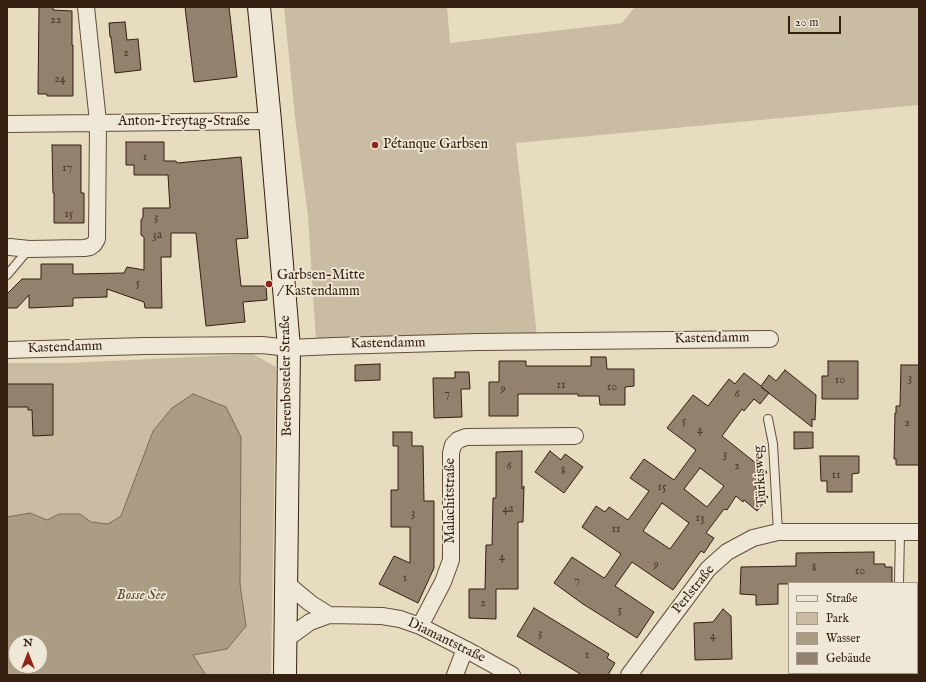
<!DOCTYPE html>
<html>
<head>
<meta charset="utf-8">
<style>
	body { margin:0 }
	#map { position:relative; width:926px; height:682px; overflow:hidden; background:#e8dcc0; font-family:"IM FELL English",serif }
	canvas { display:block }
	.frame { position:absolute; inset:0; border:8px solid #341f10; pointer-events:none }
	.legend { position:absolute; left:788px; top:582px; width:130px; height:92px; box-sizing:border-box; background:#f0e8d6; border:1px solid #a59887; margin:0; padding:5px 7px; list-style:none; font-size:12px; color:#341f10 }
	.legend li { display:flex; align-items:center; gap:8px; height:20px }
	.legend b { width:20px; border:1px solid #a59887 }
	.north { position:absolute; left:8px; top:634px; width:40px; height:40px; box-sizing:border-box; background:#f0e8d6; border:1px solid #a59887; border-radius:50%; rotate:0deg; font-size:11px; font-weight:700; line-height:16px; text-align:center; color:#341f10 }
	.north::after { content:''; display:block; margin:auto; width:14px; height:18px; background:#8f2418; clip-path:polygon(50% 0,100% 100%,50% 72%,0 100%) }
	.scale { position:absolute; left:788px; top:16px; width:53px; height:18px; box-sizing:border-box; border:2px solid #341f10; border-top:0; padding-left:5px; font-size:12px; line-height:14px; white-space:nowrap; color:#341f10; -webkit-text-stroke:3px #f0e8d6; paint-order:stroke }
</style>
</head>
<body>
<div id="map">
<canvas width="926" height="682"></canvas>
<div class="frame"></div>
<ul class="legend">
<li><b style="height:5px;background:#f0e8d6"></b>Straße</li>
<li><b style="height:11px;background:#c9bca2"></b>Park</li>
<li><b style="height:11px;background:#ab9c84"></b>Wasser</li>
<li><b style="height:11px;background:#92816c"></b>Gebäude</li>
</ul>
<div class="north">N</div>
<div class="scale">20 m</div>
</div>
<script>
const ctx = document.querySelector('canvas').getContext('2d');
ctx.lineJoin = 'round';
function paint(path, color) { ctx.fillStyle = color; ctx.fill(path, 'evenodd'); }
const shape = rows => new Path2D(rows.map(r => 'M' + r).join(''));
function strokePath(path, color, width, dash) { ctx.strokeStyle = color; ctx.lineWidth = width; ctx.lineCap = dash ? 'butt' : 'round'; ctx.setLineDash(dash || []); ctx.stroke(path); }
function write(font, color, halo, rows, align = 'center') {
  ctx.font = font + ' "IM FELL English",serif'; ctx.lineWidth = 3.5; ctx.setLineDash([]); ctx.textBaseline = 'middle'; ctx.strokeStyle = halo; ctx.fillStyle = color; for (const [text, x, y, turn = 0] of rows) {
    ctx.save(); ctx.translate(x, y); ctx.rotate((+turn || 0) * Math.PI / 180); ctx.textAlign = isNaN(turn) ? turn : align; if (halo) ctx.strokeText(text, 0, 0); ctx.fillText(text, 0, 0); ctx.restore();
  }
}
paint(shape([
	[284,7,447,7,450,43,622,23,635,7,919,7,919,105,516,143,537,337,316,340,308,216,295,117],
	[253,354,276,367,271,675,206,675,193,655,227,649,246,626,240,584,153,431,122,516,108,524,91,522,80,514,59,514,47,520,30,513,7,517,7,363,68,363]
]), '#c9bca2');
const water = shape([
	[193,394,226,407,241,437,240,584,246,626,227,649,193,655,206,675,7,675,7,517,30,513,47,520,59,514,80,514,91,522,108,524,121,516,153,431,172,408,193,394],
	[16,642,40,642,40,666,16,666,16,642]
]);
paint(water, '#ab9c84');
strokePath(water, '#7b6a56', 1);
const building = shape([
	[39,7,53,7,53,10,72,11,72,45,73,45,73,96,47,96,47,94,38,94,39,7],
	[185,7,229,7,237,77,194,82,185,7],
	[125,22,127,40,138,39,141,70,115,73,111,37,110,37,109,23,125,22],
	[126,142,164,142,164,161,176,161,177,163,241,157,248,238,236,239,241,286,266,286,267,300,243,302,245,322,206,326,196,233,171,233,171,257,161,257,162,308,145,308,144,302,107,289,107,297,73,298,73,306,29,308,29,295,17,308,7,308,7,294,22,279,41,279,41,264,73,264,73,274,124,273,127,267,144,270,144,237,141,235,141,220,143,217,143,208,170,208,168,175,134,175,134,165,126,165,126,142],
	[52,145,81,145,81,193,84,193,84,223,54,223,54,193,53,193,52,145],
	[591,357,606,357,607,369,634,369,634,386,625,387,625,405,600,405,599,396,578,396,578,394,518,394,518,416,489,416,489,382,499,382,499,361,526,361,526,366,591,366,591,357],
	[828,361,858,361,858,399,822,399,822,376,828,376,828,361],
	[380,364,380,380,355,381,355,365,380,364],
	[901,365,919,365,919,465,896,465,896,459,894,459,895,413,896,413,896,406,900,406,901,365],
	[785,370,816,395,815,420,812,419,812,427,761,387,769,393,760,404,754,399,744,411,742,409,722,436,767,472,755,487,768,497,757,511,744,500,743,502,736,496,727,510,724,509,706,533,714,538,704,553,701,551,673,590,632,562,615,586,654,612,637,638,583,604,554,583,572,557,604,578,606,576,621,554,582,527,596,506,605,512,609,507,628,520,649,491,630,478,644,459,674,480,696,450,667,428,693,395,708,406,729,379,735,384,744,373,761,386,769,375,776,381,785,370],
	[700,468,724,486,707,507,684,489,700,468],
	[662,503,689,523,670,549,643,531,662,503],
	[455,372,469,372,470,389,461,389,462,417,434,418,433,378,455,378,455,372],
	[7,384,53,384,53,435,33,436,32,410,28,410,28,407,7,407,7,384],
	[393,432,412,432,412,446,423,446,424,501,434,501,434,568,418,603,379,584,394,556,410,563,410,527,391,527,391,490,398,490,398,446,393,446,393,432],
	[794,432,813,432,813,448,794,449,794,432],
	[522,451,522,489,524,486,523,522,518,522,518,589,496,589,496,619,469,618,469,589,485,589,486,545,492,545,493,498,496,498,496,452,522,451],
	[550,451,561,460,565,454,583,467,564,493,535,472,550,451],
	[820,456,859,456,859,473,852,474,852,492,827,492,827,481,821,481,820,456],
	[874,552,874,564,885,564,885,567,892,567,892,583,778,584,778,604,756,605,756,595,740,594,741,567,796,566,796,553,874,552],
	[534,608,609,654,607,658,615,663,608,675,582,675,517,636,534,608],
	[723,609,731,616,732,659,695,660,694,623,713,622,723,609]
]);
paint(building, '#92816c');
strokePath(building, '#341f10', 1);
const lane = shape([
	[7,275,29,249],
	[768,419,773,444,778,532],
	[899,583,900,533],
	[898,673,898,675]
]);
const street = shape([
	[7,124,270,121],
	[10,247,29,249,84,248,90,247,94,244,97,239,98,122,86,7],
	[7,350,144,346,262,345,289,348,334,346,478,342,770,339],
	[286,583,310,603,329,615],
	[420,626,443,582,451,560,451,453,453,445,458,440,466,437,575,436],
	[285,640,310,622,329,615,382,616,400,619,420,626,465,649,512,675],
	[455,675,465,649],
	[629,675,708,569,727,552,753,538,778,532,919,532]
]);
const secondary = shape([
	[259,7,270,121,289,348,285,675]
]);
strokePath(lane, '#614e3c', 10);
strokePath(street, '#614e3c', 18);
strokePath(secondary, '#341f10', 24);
strokePath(lane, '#f0e8d6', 8);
strokePath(street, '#f0e8d6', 16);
strokePath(secondary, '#f0e8d6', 22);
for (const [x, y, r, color] of [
	[375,145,4,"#8f2418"],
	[269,284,4,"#8f2418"]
]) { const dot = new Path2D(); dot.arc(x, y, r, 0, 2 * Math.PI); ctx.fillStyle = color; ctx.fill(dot); strokePath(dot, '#f0e8d6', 1.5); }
write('12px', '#4c3827', null, [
	["22",56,21],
	["2",126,54],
	["24",60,80],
	["1",145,158],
	["17",67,169],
	["15",69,215],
	["3",156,218],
	["3a",157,236],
	["5",138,284],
	["3",910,379],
	["10",840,381],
	["11",561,386],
	["10",612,388],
	["9",503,390],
	["7",447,395],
	["6",737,395],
	["5",684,422],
	["2",907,424],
	["4",700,431],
	["3",725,455],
	["6",509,467],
	["2",737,467],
	["8",563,472],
	["11",836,476],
	["15",662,488],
	["4a",508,510],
	["3",413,514],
	["13",700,519],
	["11",616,530],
	["4",502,558],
	["9",656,566],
	["8",814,569],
	["10",860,572],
	["1",405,579],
	["7",577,582],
	["2",483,604],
	["5",620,611],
	["3",540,634],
	["4",713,637],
	["1",587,656]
]);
write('14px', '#341f10', '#f0e8d6', [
	["Anton-Freytag-Straße",184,122],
	["Kastendamm",712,339,-1],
	["Kastendamm",388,344,-1],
	["Kastendamm",65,348,-2],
	["Berenbosteler Straße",287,376,-91],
	["Türkisweg",761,476,-94],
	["Malachitstraße",451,501,-90],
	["Perlstraße",694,590,-51],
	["Diamantstraße",446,641,26]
]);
write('14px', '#341f10', '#f0e8d6', [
	["Pétanque Garbsen",383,145],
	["Garbsen-Mitte",277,276],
	["/ Kastendamm",277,292]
], 'left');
write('italic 15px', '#5e4b39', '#f0e8d6', [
	["Bosse See",141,596]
]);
</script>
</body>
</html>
